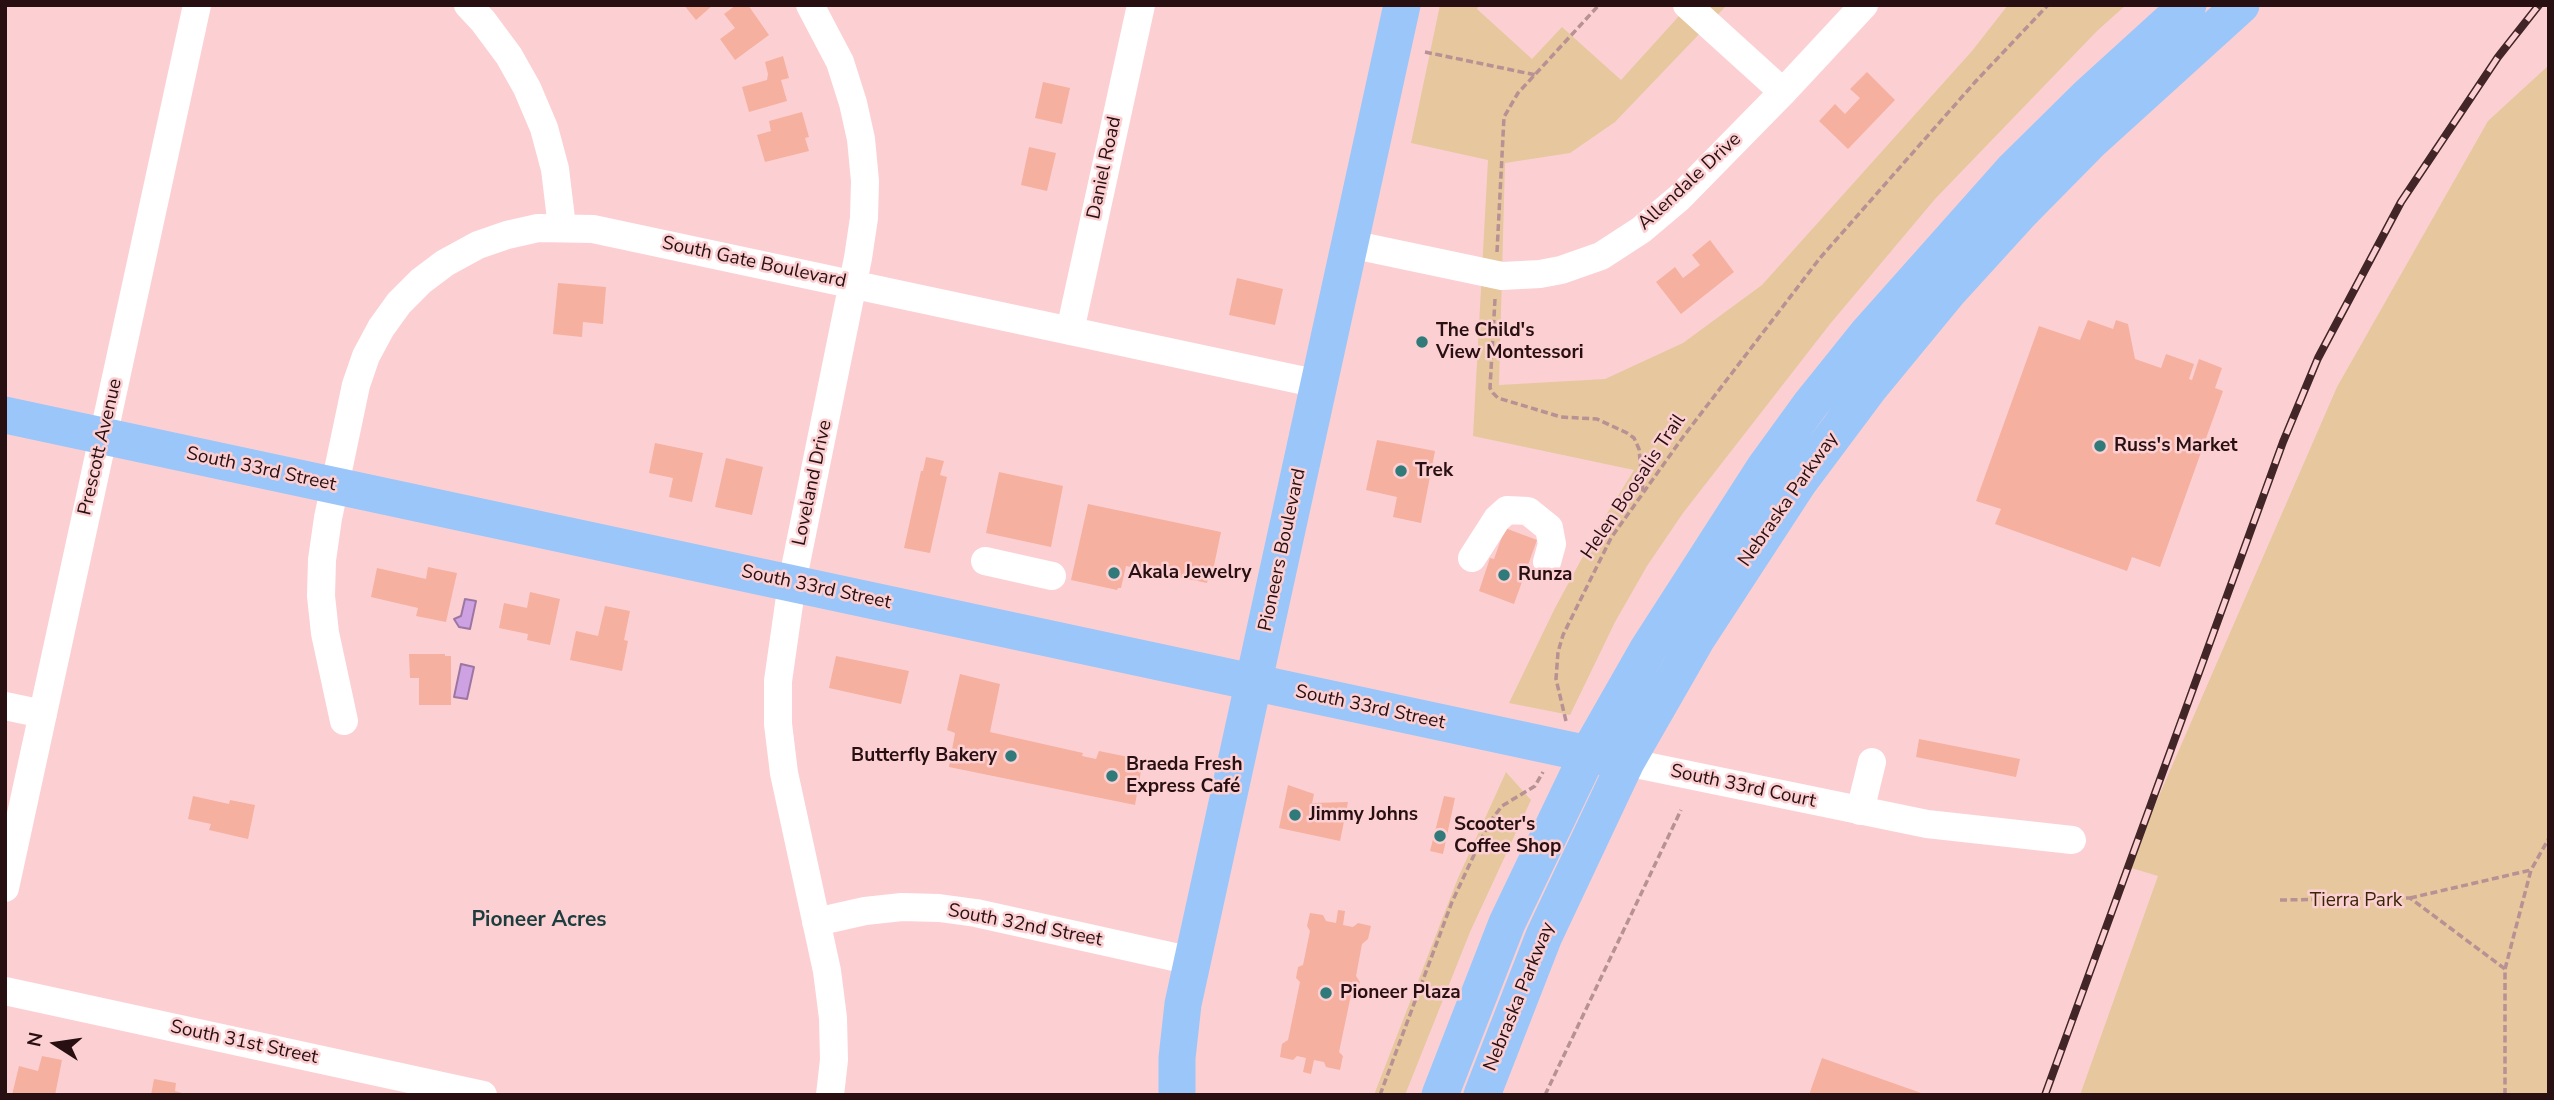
<!DOCTYPE html>
<html>
<head>
<meta charset="utf-8">
<style>
	body { margin:0 }
	#map { position:relative; width:2554px; height:1100px; overflow:hidden; background:#fcd0d2; font-family:"Nunito Sans",sans-serif }
	canvas { display:block }
	.frame { position:absolute; inset:0; border:7px solid #280f11; pointer-events:none }
	.north { position:absolute; left:21px; top:1009px; width:70px; height:70px; -webkit-text-stroke:5px #fcd0d2; paint-order:stroke; rotate:282deg; font-size:19px; font-weight:700; line-height:28px; text-align:center; color:#280f11 }
	.north::after { content:''; display:block; margin:auto; width:24px; height:32px; background:#280f11; clip-path:polygon(50% 0,100% 100%,50% 72%,0 100%) }
</style>
</head>
<body>
<div id="map">
<canvas width="2554" height="1100"></canvas>
<div class="frame"></div>
<div class="north">N</div>
</div>
<script>
const ctx = document.querySelector('canvas').getContext('2d');
ctx.lineJoin = 'round';
function paint(path, color) { ctx.fillStyle = color; ctx.fill(path, 'evenodd'); }
const shape = rows => new Path2D(rows.map(r => 'M' + r).join(''));
function strokePath(path, color, width, dash) { ctx.strokeStyle = color; ctx.lineWidth = width; ctx.lineCap = dash ? 'butt' : 'round'; ctx.setLineDash(dash || []); ctx.stroke(path); }
function write(font, color, halo, rows, align = 'center') {
  ctx.font = font + ' "Nunito Sans",sans-serif'; ctx.lineWidth = 5; ctx.setLineDash([]); ctx.textBaseline = 'middle'; ctx.strokeStyle = halo; ctx.fillStyle = color; for (const [text, x, y, turn = 0] of rows) {
    ctx.save(); ctx.translate(x, y); ctx.rotate((+turn || 0) * Math.PI / 180); ctx.textAlign = isNaN(turn) ? turn : align; if (halo) ctx.strokeText(text, 0, 0); ctx.fillText(text, 0, 0); ctx.restore();
  }
}
paint(shape([
	[1440,5,1479,5,1477,9,1532,59,1562,27,1621,80,1689,5,1727,5,1615,122,1570,153,1505,163,1499,385,1605,379,1683,343,1762,285,1972,51,2008,5,2126,5,2097,31,1935,199,1830,324,1683,513,1647,566,1615,622,1570,715,1509,703,1555,608,1600,525,1634,470,1473,436,1488,160,1411,143],
	[2549,65,2549,1095,2080,1095,2158,876,2128,867,2337,387,2488,121],
	[1506,772,1531,800,1470,932,1405,1095,1374,1095,1458,878]
]), '#e6c79e');
const water = shape([
	[465,599,476,601,470,629,459,627,454,619,461,616,465,599],
	[461,664,474,667,467,699,454,697,461,664]
]);
paint(water, '#cea2e2');
strokePath(water, '#9c76a3', 2);
paint(shape([
	[684,5,713,5,696,20],
	[736,5,748,5,769,35,735,60,720,39,735,28,724,14],
	[783,56,789,78,781,80,787,101,749,112,742,87,767,80,768,74,765,62],
	[1867,72,1895,100,1848,149,1819,121,1835,104,1845,114,1860,98,1850,89],
	[1043,82,1070,88,1062,124,1035,118],
	[802,112,809,137,805,138,809,151,765,162,757,135,771,131,769,121],
	[1029,147,1056,153,1047,191,1021,185],
	[1710,240,1734,272,1681,314,1656,282,1675,267,1683,278,1700,265,1692,255],
	[1237,278,1283,289,1275,325,1229,315],
	[558,283,606,287,603,324,583,322,582,337,553,334],
	[2088,320,2113,329,2116,320,2128,324,2135,359,2161,368,2166,354,2194,364,2189,379,2192,380,2199,359,2222,368,2215,388,2223,391,2160,567,2132,557,2127,571,1995,524,2001,509,1976,501,2039,326,2080,340],
	[1377,440,1435,451,1421,523,1393,517,1397,497,1366,490],
	[655,443,703,453,692,502,669,497,673,478,649,473],
	[926,457,944,461,940,475,947,477,930,553,904,548,921,471,923,471],
	[726,458,763,467,752,515,715,507],
	[999,472,1063,486,1051,547,986,533],
	[1088,504,1221,532,1211,580,1208,579,1207,583,1126,566,1121,588,1118,588,1117,590,1071,580],
	[1505,528,1537,540,1514,604,1479,591,1490,558,1494,559],
	[428,567,457,573,446,622,416,616,418,608,371,597,377,568,426,579],
	[530,592,560,599,550,645,527,640,528,634,499,628,504,603,527,608],
	[605,606,630,611,624,640,628,641,622,671,570,660,576,631,598,636],
	[409,654,445,654,445,656,451,656,451,705,419,705,419,678,410,678],
	[836,656,909,671,901,704,829,688],
	[960,674,1000,684,990,732,1083,753,1082,756,1096,759,1099,751,1143,760,1135,805,949,767,955,733,947,730],
	[1919,739,2020,759,2016,777,1916,757],
	[1288,785,1314,794,1312,803,1348,802,1340,841,1279,828],
	[193,796,229,804,230,800,255,805,248,839,209,830,211,824,188,819],
	[1444,796,1455,798,1443,854,1430,851],
	[1338,910,1345,911,1343,925,1353,927,1358,923,1371,926,1368,939,1362,944,1356,976,1360,982,1357,991,1351,995,1339,1052,1343,1056,1340,1070,1326,1067,1324,1062,1314,1060,1311,1074,1303,1072,1306,1058,1297,1056,1293,1060,1280,1057,1282,1044,1288,1040,1300,982,1296,978,1298,967,1303,965,1310,931,1307,926,1310,913,1323,915,1326,921,1336,923],
	[42,1056,62,1060,55,1095,12,1095,19,1066,38,1071],
	[1822,1058,1924,1094,1924,1095,1809,1095],
	[154,1079,176,1083,175,1091,189,1095,151,1095]
]), '#f5b09f');
strokePath(shape([
	[1425,52,1536,75],
	[1497,252,1504,117,1518,93,1599,5],
	[1495,299,1490,388,1493,393,1498,398,1561,417,1597,419,1627,433,1634,438,1639,449,1643,491],
	[1566,721,1556,679,1558,652,1563,635,1611,538,1683,437,1820,258,1976,81,2048,5],
	[2410,898,2531,870],
	[2280,900,2410,898,2505,969],
	[1380,1095,1452,902,1489,823,1502,806,1535,786,1543,772],
	[1545,1095,1681,810],
	[2505,1095,2505,969,2531,870,2549,838]
]), '#b79193', 3.5, [7, 3.5]);
strokePath(shape([
	[468,5,483,21,509,56,527,88,544,128,555,169,562,227],
	[810,5,840,62,853,103,861,139,865,181,864,218,858,258,792,583,778,681,778,724,784,773,827,971,833,1018,834,1060,830,1095],
	[1687,5,1783,92],
	[1350,244,1502,276,1540,274,1561,270,1601,256,1641,230,1679,198,1783,92,1864,5],
	[1070,331,1141,5],
	[1472,558,1497,519,1507,510,1528,511,1549,528,1552,544,1547,562],
	[985,561,1052,576],
	[5,706,43,714],
	[344,721,325,633,321,596,322,560,328,518,356,385,366,356,381,328,399,303,421,281,445,263,478,245,507,235,538,228,593,229,1319,384],
	[1626,762,1927,824,2072,840],
	[1860,811,1872,762],
	[5,888,197,5],
	[816,922,865,911,902,907,939,908,976,913,1192,961],
	[5,991,483,1095]
]), '#fff', 28);
strokePath(shape([
	[5,415,1626,762],
	[1177,1095,1177,1058,1183,1004,1402,5],
	[1440,1095,1507,923,1587,756,1648,649,1765,467,1810,405,1867,334,2012,171,2088,96,2188,5],
	[1482,1095,1544,936,1626,762,1696,640,1799,482,1870,387,1949,291,2021,212,2091,141,2241,5]
]), '#9bc6fa', 37);
const rail = shape([
	[2045,1095,2283,442,2318,358,2401,202,2498,57,2539,5]
]);
strokePath(rail, '#412527', 8);
strokePath(rail, '#fcd0d2', 5, [16]);
for (const [x, y, r, color] of [
	[1422,342,7,"#317a7a"],
	[2100,446,7,"#317a7a"],
	[1401,471,7,"#317a7a"],
	[1114,573,7,"#317a7a"],
	[1504,575,7,"#317a7a"],
	[1011,756,7,"#317a7a"],
	[1112,776,7,"#317a7a"],
	[1295,815,7,"#317a7a"],
	[1440,836,7,"#317a7a"],
	[1326,993,7,"#317a7a"]
]) { const dot = new Path2D(); dot.arc(x, y, r, 0, 2 * Math.PI); ctx.fillStyle = color; ctx.fill(dot); strokePath(dot, '#fcd0d2', 2.5); }
write('19px', '#280f11', '#fcd0d2', [
	["Daniel Road",1105,168,-78],
	["Allendale Drive",1690,182,-43],
	["South Gate Boulevard",754,263,12],
	["Prescott Avenue",101,447,-77],
	["South 33rd Street",261,470,12],
	["Loveland Drive",813,483,-78],
	["Helen Boosalis Trail",1634,487,-56],
	["Nebraska Parkway",1789,500,-55],
	["Pioneers Boulevard",1283,550,-78],
	["South 33rd Street",816,588,12],
	["South 33rd Street",1370,708,12],
	["South 33rd Court",1743,787,12],
	["South 32nd Street",1025,926,11],
	["Nebraska Parkway",1520,997,-68],
	["South 31st Street",244,1043,12]
]);
write('bold 19px', '#280f11', '#fcd0d2', [
	["The Child's",1436,331],
	["View Montessori",1436,353],
	["Russ's Market",2114,446],
	["Trek",1415,471],
	["Akala Jewelry",1128,573],
	["Runza",1518,575],
	["Butterfly Bakery",997,756,"right"],
	["Braeda Fresh",1126,765],
	["Express Café",1126,787],
	["Jimmy Johns",1309,815],
	["Scooter's",1454,825],
	["Coffee Shop",1454,847],
	["Pioneer Plaza",1340,993]
], 'left');
write('19px', '#382506', '#fcd0d2', [
	["Tierra Park",2356,901]
]);
write('bold 21px', '#1b3d3d', '#fcd0d2', [
	["Pioneer Acres",539,921]
]);
</script>
</body>
</html>
